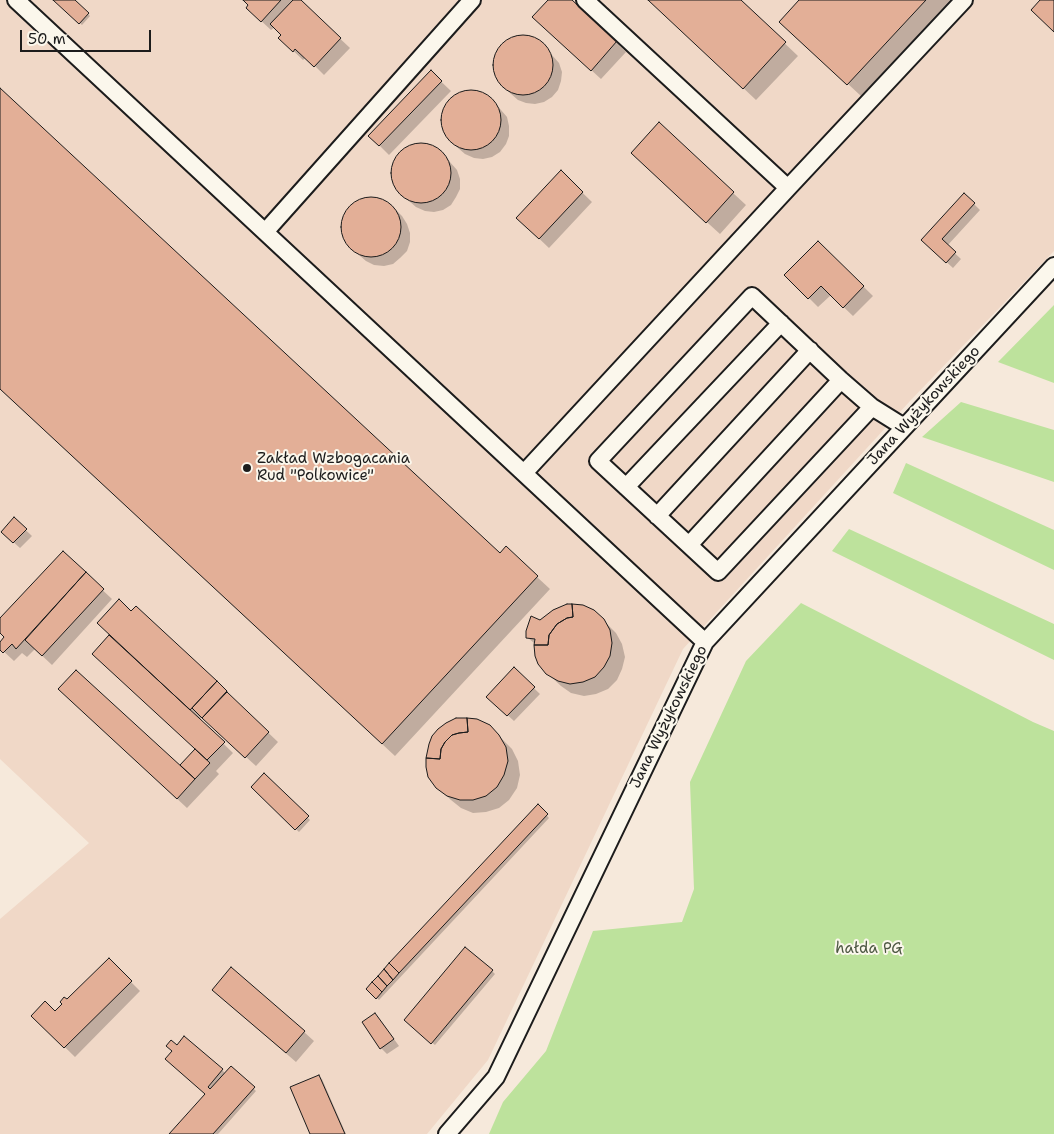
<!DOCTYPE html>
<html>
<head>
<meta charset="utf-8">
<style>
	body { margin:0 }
	#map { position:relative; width:1054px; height:1134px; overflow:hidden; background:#f6e9db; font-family:"Shantell Sans",sans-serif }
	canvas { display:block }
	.scale { position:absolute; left:20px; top:30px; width:131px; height:22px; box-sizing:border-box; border:2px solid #1c1c1c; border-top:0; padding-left:6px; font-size:15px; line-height:18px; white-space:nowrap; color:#1c1c1c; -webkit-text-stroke:4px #fbf7ec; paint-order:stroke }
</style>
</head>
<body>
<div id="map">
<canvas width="1054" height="1134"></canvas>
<div class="scale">50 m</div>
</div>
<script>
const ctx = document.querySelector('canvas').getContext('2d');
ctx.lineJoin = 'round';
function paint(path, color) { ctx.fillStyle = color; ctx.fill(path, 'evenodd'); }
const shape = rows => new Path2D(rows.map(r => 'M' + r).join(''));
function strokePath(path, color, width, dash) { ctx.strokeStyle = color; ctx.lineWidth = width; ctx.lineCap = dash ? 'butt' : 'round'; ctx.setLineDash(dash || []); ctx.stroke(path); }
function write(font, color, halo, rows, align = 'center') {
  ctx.font = font + ' "Shantell Sans",sans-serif'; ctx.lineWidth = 4; ctx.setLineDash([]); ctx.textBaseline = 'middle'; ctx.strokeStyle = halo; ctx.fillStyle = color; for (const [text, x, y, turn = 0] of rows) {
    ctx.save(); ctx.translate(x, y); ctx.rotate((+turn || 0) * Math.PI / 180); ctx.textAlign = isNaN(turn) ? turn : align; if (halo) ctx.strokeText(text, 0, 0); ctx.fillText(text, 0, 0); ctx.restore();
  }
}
paint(shape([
	[0,0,1054,0,1054,251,910,401,683,649,488,1060,427,1134,0,1134,0,919,89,843,0,759]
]), '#f0d8c7');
paint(shape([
	[1054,305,1054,383,998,362],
	[961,402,1054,430,1054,482,922,437],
	[906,463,1054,530,1054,570,893,493],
	[849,529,1054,624,1054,660,832,551],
	[801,603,1033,722,1054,731,1054,1134,489,1134,503,1102,546,1051,593,931,682,922,694,889,690,782,746,661]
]), '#bde29c');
paint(shape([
	[55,0,73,0,90,16,82,25],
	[244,0,299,0,350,48,324,75,306,57,303,60,280,38,283,35,275,27,271,30,257,17,250,6],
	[550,0,570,0,626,52,601,79,544,27],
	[650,0,739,0,798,56,756,100],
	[801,0,950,0,861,96,794,34],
	[526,37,535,39,543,45,559,63,562,72,561,81,558,90,552,97,544,102,535,104,526,103,518,100,510,93,500,83,496,75,494,65,496,56,500,48,508,41,516,38],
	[431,72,451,91,389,155,370,136],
	[0,90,500,555,537,577,550,589,395,756,0,389],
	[474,91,483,94,491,99,501,110,507,117,509,126,509,136,506,144,500,152,492,157,483,159,474,158,465,154,458,148,448,138,444,129,442,120,444,110,448,102,456,96,464,92],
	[424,144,434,147,441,152,457,170,460,179,460,189,456,197,451,205,443,210,434,212,425,211,416,207,409,201,399,191,394,182,393,173,394,163,399,155,406,149,415,145],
	[645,166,733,193,746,205,720,234],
	[561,172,592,202,549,248,527,227],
	[374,198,384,201,392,206,402,216,407,224,410,233,410,242,407,251,400,258,393,264,384,266,374,265,366,261,359,255,349,245,344,236,343,227,344,217,349,209,356,202,365,199],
	[974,204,980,210,947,246,961,259,953,268,929,246],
	[818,242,873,296,853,316,831,295,818,307,786,275],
	[14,519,32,536,20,548,2,532],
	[63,553,112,599,52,665,35,649,27,657,22,653,14,661,0,648,0,644,6,638,0,632,0,620],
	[136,607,278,742,256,766,202,717,199,720,233,753,216,771,219,774,187,808,69,698,180,767,197,750,93,654],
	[603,620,616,633,622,644,625,657,622,669,617,680,608,689,596,694,584,696,571,693,561,686,547,673,536,644,534,643,527,637,541,622],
	[514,669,540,694,514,721,488,697],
	[489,726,512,749,518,761,520,775,517,788,509,800,499,808,486,812,473,813,461,808,451,800,437,787],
	[264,775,310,820,299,832,252,787],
	[538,806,549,818,379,1000,368,989],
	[109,960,140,991,75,1057,33,1016,55,1013],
	[492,971,495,974,435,1045,408,1023],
	[213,990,304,1032,314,1041,296,1062,223,999],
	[375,1015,381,1021,399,1046,387,1054,381,1048],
	[177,1047,222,1070,226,1074,231,1068,256,1091,218,1134,171,1134,207,1094],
	[319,1076,322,1079,346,1134,312,1134]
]), '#0003');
const building = shape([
	[53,0,75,0,89,13,79,24,53,0],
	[243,0,281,0,261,22,246,8,248,5,243,0],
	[293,0,301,0,341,38,314,67,295,49,293,52,278,38,281,35,270,24,293,0],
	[548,0,572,0,617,41,591,71,532,17,548,0],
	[648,0,741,0,786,42,743,89,648,0],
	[799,0,926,0,847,85,779,22,799,0],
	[1040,0,1054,0,1054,32,1031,10,1040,0],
	'493 65a30 30 0 1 1 60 0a30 30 0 1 1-60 0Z',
	[431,70,442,81,379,146,368,136,431,70],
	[0,88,500,553,506,546,538,576,382,744,0,389,0,88],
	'441 120a30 30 0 1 1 60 0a30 30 0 1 1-60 0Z',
	[659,122,734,192,706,223,631,153,659,122],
	'391 173a30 30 0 1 1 60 0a30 30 0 1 1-60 0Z',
	[561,170,583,192,539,239,516,218,561,170],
	[964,193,975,203,942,239,956,252,946,263,921,240,964,193],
	'341 227a30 30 0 1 1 60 0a30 30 0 1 1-60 0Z',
	[818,241,864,286,843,308,821,286,808,299,784,275,818,241],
	[14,517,27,529,13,543,1,532,14,517],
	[63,551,86,572,16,649,12,644,3,653,0,650,0,642,4,637,0,633,0,618,63,551],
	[86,572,104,589,42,656,25,640,86,572],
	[119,599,131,611,136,606,217,681,190,710,97,623,119,599],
	[567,604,572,604,573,617,567,618,557,624,549,635,548,645,534,645,535,639,526,638,526,631,531,616,540,620,553,610,567,604],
	[572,604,583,605,594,610,604,619,610,630,612,643,610,656,604,667,595,677,583,682,570,684,558,681,546,674,538,664,535,656,534,645,548,645,549,635,557,624,567,618,573,617,572,604],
	[109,635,225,742,207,760,92,654,109,635],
	[514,667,535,687,507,716,486,697,514,667],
	[76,670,195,779,177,799,58,689,76,670],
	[217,681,227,691,202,718,192,708,217,681],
	[227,692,269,732,245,758,202,718,227,692],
	[456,718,467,718,468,732,459,733,452,735,445,742,441,749,440,759,426,758,429,744,432,736,438,729,446,723,456,718],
	[467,718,477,719,490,725,499,735,506,747,508,761,504,775,497,787,486,796,473,800,460,800,447,796,436,788,428,777,426,767,426,758,440,759,441,749,445,742,452,735,459,733,468,732,467,718],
	[195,749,210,763,195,779,180,765,195,749],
	[264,773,309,816,295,830,251,787,264,773],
	[538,804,548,814,399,973,389,963,538,804],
	[465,947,493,970,431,1044,404,1020,465,947],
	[109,958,132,981,64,1048,31,1016,45,1001,55,1011,62,1004,60,1002,64,997,67,999,109,958],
	[389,963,399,973,393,980,384,969,389,963],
	[231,967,305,1031,286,1053,212,990,231,967],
	[384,969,393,980,387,986,378,976,384,969],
	[378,976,387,986,382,992,372,982,378,976],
	[372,982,382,992,376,999,366,989,372,982],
	[375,1013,394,1039,380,1049,362,1022,375,1013],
	[184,1036,223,1069,208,1087,210,1089,231,1066,255,1087,213,1134,169,1134,205,1094,165,1059,172,1051,166,1046,171,1040,177,1045,184,1036],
	[319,1075,345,1134,310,1134,290,1087,319,1075]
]);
paint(building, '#e3af97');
strokePath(building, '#1c1c1c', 1);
const minor = shape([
	[16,0,705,642],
	[585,0,788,188],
	[265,232,472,0],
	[872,407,718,572,598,461,752,296,841,380,872,407,904,427],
	[524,473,788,188,964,0],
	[626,487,781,323],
	[657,516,810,350],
	[689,545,841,380],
	[447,1134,496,1077,705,642,1054,266]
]);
strokePath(minor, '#1c1c1c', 20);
strokePath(minor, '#fbf7ec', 16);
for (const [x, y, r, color] of [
	[247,468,5,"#1c1c1c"]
]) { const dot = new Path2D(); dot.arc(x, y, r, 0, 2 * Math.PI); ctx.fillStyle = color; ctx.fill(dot); strokePath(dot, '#fbf7ec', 2); }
write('15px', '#1c1c1c', '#fbf7ec', [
	["Jana Wyżykowskiego",924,406,-47],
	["Jana Wyżykowskiego",669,717,-64]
]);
write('15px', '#1c1c1c', '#fbf7ec', [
	["Zakład Wzbogacania",257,459],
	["Rud \"Polkowice\"",257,476]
], 'left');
write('15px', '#4c5742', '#fbf7ec', [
	["hałda PG",869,949]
]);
</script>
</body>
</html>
